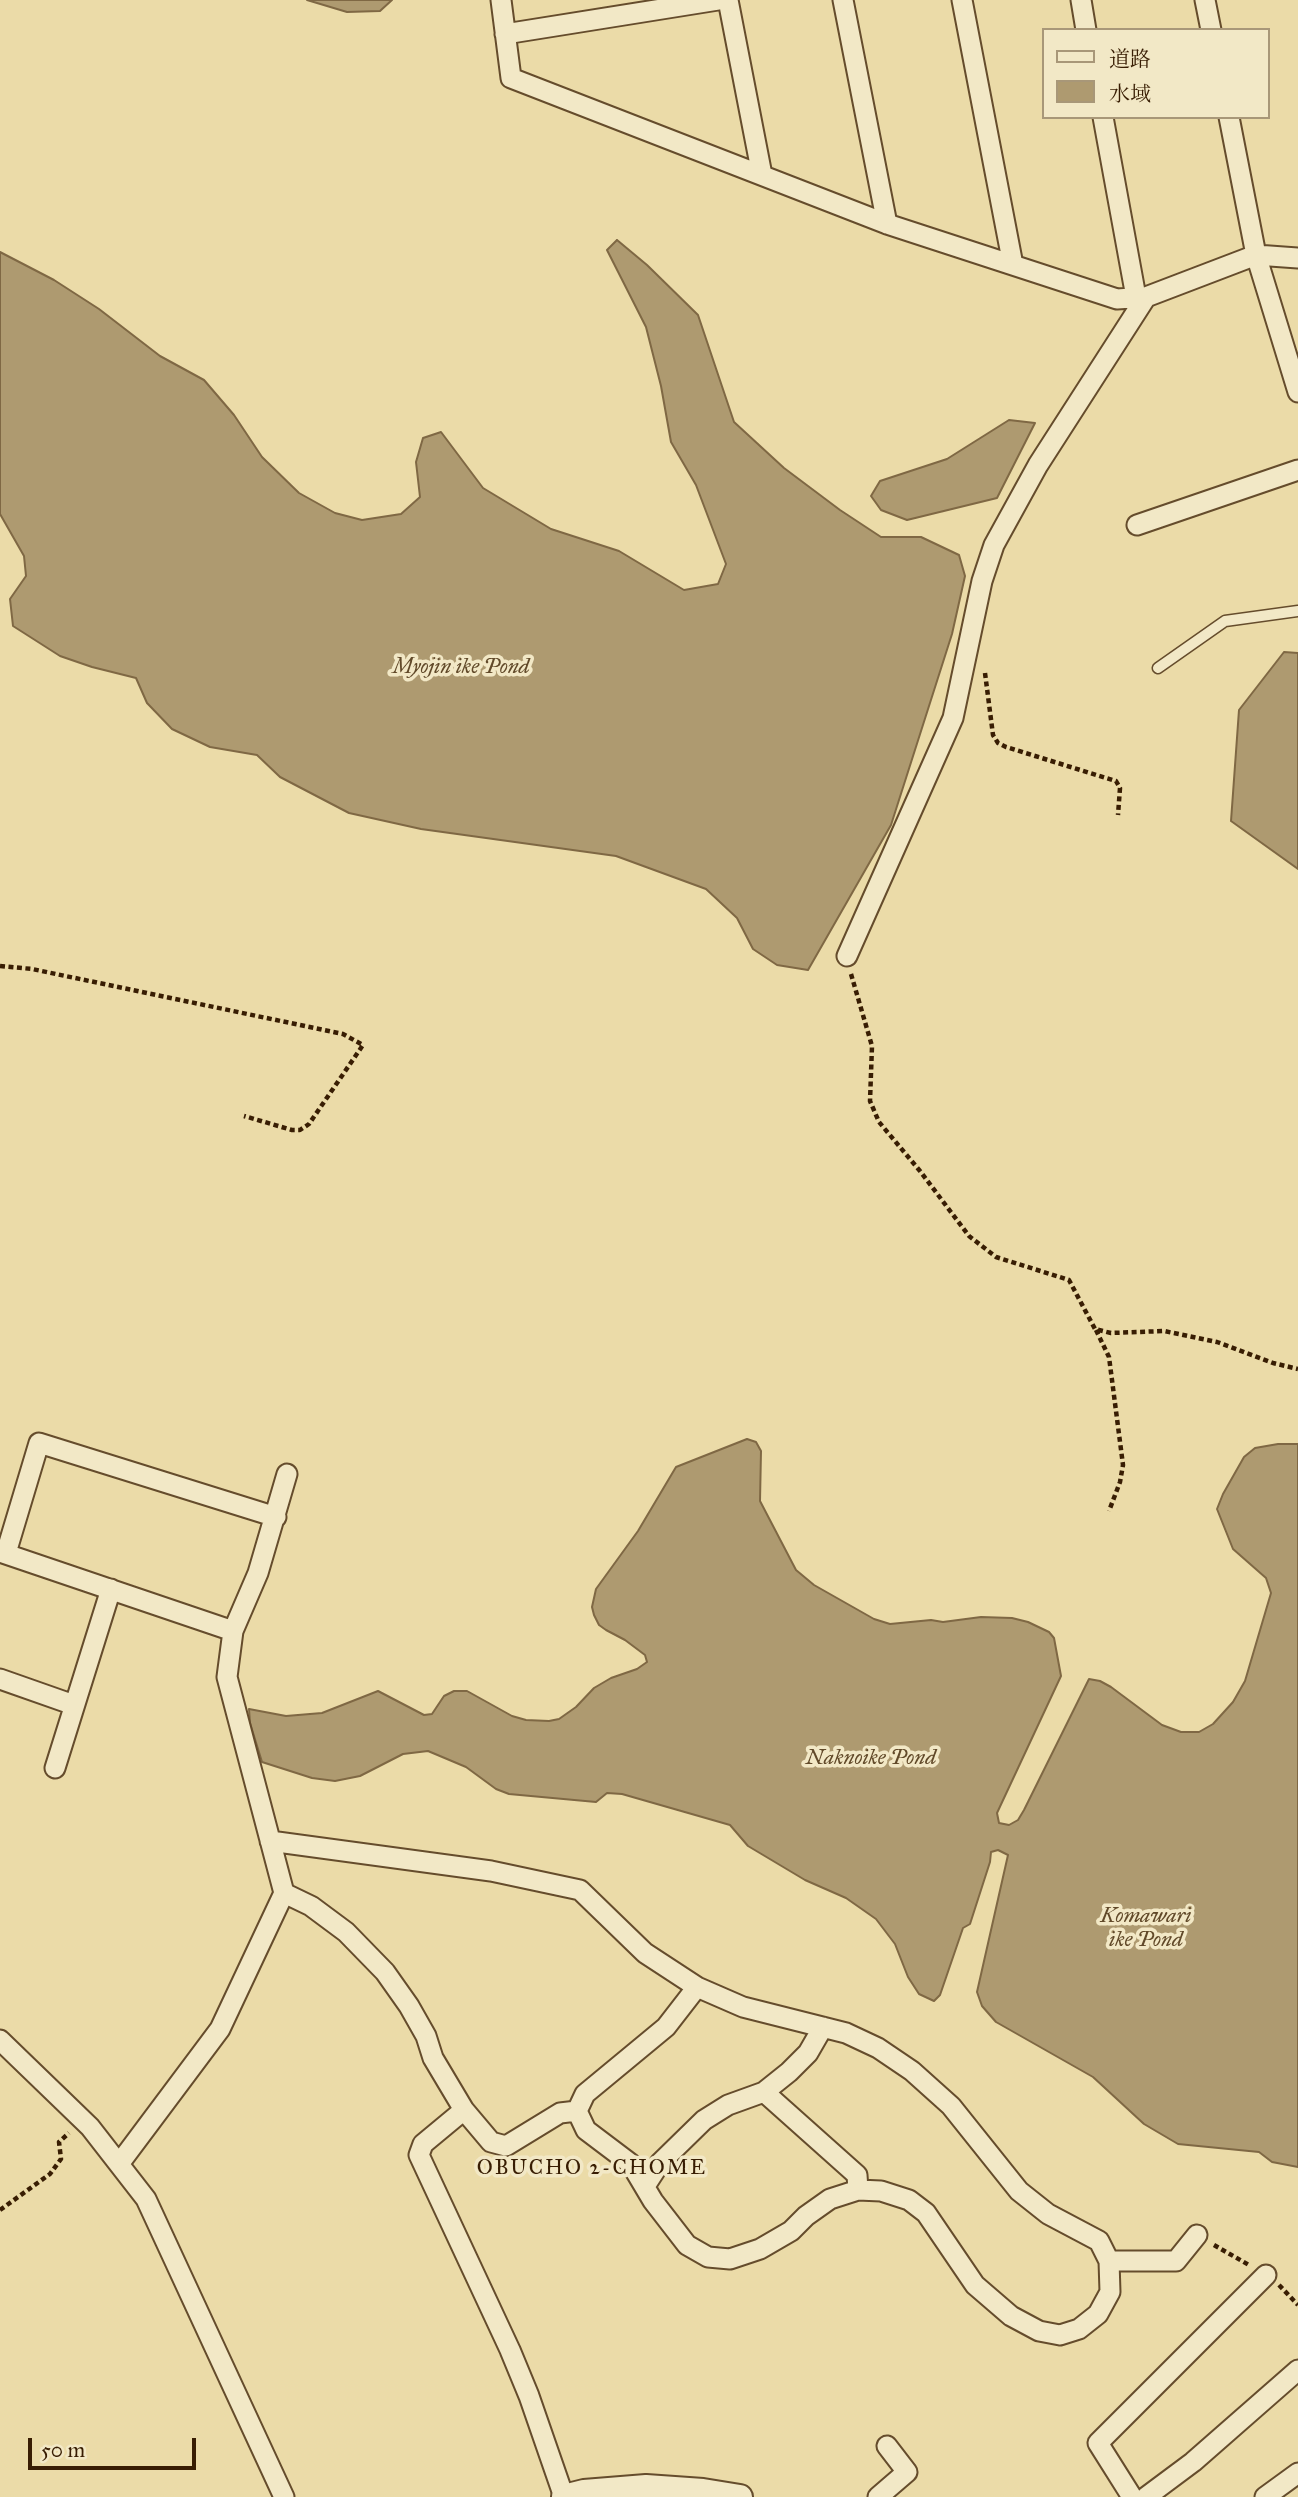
<!DOCTYPE html>
<html>
<head>
<meta charset="utf-8">
<style>
	body { margin:0 }
	#map { position:relative; width:1298px; height:2497px; overflow:hidden; background:#ebdba8; font-family:"IM FELL Great Primer","Noto Serif JP",serif }
	canvas { display:block }
	.legend { position:absolute; left:1042px; top:28px; width:228px; height:91px; box-sizing:border-box; background:#f2e8c6; border:2px solid #a89778; margin:0; padding:9px 12px; list-style:none; font-size:21px; color:#381d03 }
	.legend li { display:flex; align-items:center; gap:14px; height:35px }
	.legend b { width:35px; border:2px solid #a89778 }
	.scale { position:absolute; left:28px; top:2438px; width:168px; height:32px; box-sizing:border-box; border:4px solid #381d03; border-top:0; padding-left:9px; font-size:21px; line-height:24px; white-space:nowrap; color:#381d03; -webkit-text-stroke:5px #f2e8c6; paint-order:stroke }
</style>
</head>
<body>
<div id="map">
<canvas width="1298" height="2497"></canvas>
<ul class="legend">
<li><b style="height:9px;background:#f2e8c6"></b>道路</li>
<li><b style="height:19px;background:#ae9a70"></b>水域</li>
</ul>
<div class="scale">50 m</div>
</div>
<script>
const ctx = document.querySelector('canvas').getContext('2d');
ctx.lineJoin = 'round';
function paint(path, color) { ctx.fillStyle = color; ctx.fill(path, 'evenodd'); }
const shape = rows => new Path2D(rows.map(r => 'M' + r).join(''));
function strokePath(path, color, width, dash) { ctx.strokeStyle = color; ctx.lineWidth = width; ctx.lineCap = dash ? 'butt' : 'round'; ctx.setLineDash(dash || []); ctx.stroke(path); }
function write(font, color, halo, rows, align = 'center') {
  ctx.font = font + ' "IM FELL Great Primer",serif'; ctx.lineWidth = 7; ctx.setLineDash([]); ctx.textBaseline = 'middle'; ctx.strokeStyle = halo; ctx.fillStyle = color; for (const [text, x, y, turn = 0] of rows) {
    ctx.save(); ctx.translate(x, y); ctx.rotate((+turn || 0) * Math.PI / 180); ctx.textAlign = isNaN(turn) ? turn : align; if (halo) ctx.strokeText(text, 0, 0); ctx.fillText(text, 0, 0); ctx.restore();
  }
}
const water = shape([
	[307,0,392,0,380,11,347,12,307,0],
	[617,240,647,265,698,315,734,422,784,468,840,510,881,537,921,537,959,555,965,576,952,634,891,825,808,970,777,965,753,949,737,918,706,889,616,856,421,829,349,813,280,777,257,755,210,747,172,729,147,703,136,678,92,667,60,656,13,626,10,599,26,576,24,556,0,514,0,252,54,280,99,309,160,356,204,380,234,415,262,457,299,493,335,513,362,520,401,514,420,497,416,462,423,438,441,432,483,488,551,529,619,551,684,590,718,584,726,564,696,485,671,442,661,386,646,327,607,250,617,240],
	[1009,420,1035,423,997,498,907,520,881,510,871,496,880,481,947,459,1009,420],
	[1284,652,1298,653,1298,869,1231,821,1239,710,1284,652],
	[747,1439,756,1442,761,1451,760,1501,796,1570,814,1585,874,1619,890,1624,931,1620,943,1622,981,1617,1012,1618,1028,1622,1049,1632,1054,1638,1061,1676,997,1813,999,1823,1009,1825,1018,1820,1024,1810,1089,1679,1100,1681,1111,1687,1162,1725,1181,1732,1199,1732,1213,1724,1233,1702,1245,1681,1271,1593,1266,1578,1233,1549,1217,1509,1223,1494,1244,1457,1255,1448,1278,1444,1298,1444,1298,2167,1272,2162,1259,2152,1178,2144,1144,2124,1093,2077,996,2022,982,2006,977,1992,1008,1855,998,1850,991,1852,990,1862,970,1924,963,1928,940,1995,934,2001,919,1994,908,1977,895,1944,876,1919,846,1898,805,1880,748,1846,730,1825,622,1794,607,1793,596,1802,509,1794,496,1789,466,1767,428,1751,403,1754,360,1776,335,1781,312,1778,262,1762,250,1723,249,1709,286,1716,322,1713,378,1691,424,1715,432,1714,444,1696,454,1691,467,1691,512,1716,526,1720,549,1721,559,1719,576,1707,594,1688,611,1678,637,1669,647,1662,645,1655,625,1640,606,1630,599,1625,594,1615,592,1607,596,1589,638,1531,676,1467,747,1439]
]);
paint(water, '#ae9a70');
strokePath(water, '#7f6844', 2);
const service = shape([
	[1158,668,1225,621,1298,611]
]);
const minor = shape([
	[501,0,511,78,887,224,1117,299,1146,297,1256,255,1298,258],
	[728,0,762,175],
	[843,0,887,224],
	[962,0,1013,265],
	[1081,0,1086,30],
	[1205,0,1211,30],
	[505,34,718,0],
	[1103,117,1136,297],
	[1229,117,1256,255,1298,392],
	[1137,525,1298,470],
	[847,956,953,718,982,581,994,545,1038,465,1146,297],
	[0,1552,233,1631],
	[6,1553,39,1443,276,1517],
	[0,1679,74,1705],
	[55,1768,111,1589],
	[270,1841,491,1871,580,1890,645,1953,697,1987,743,2007,846,2033,878,2048,912,2071,951,2106,1019,2191,1048,2214,1099,2241,1109,2261,1110,2292,1098,2314,1079,2329,1060,2335,1039,2331,1011,2316,975,2285,926,2213,909,2200,881,2191,858,2190,830,2199,806,2216,791,2231,760,2249,730,2259,708,2257,687,2245,653,2201,631,2164,586,2130,577,2111,585,2094,666,2027,697,1987],
	[284,1893,311,1906,346,1932,385,1972,409,2006,426,2036,433,2058,464,2110,491,2142,506,2146,560,2113,577,2111],
	[0,2040,90,2127,146,2199,284,2497],
	[764,2092,857,2175,858,2190],
	[464,2110,423,2144,419,2155,510,2350,529,2396,564,2497],
	[119,2164,220,2029,284,1893,227,1677,233,1631,258,1573,287,1474],
	[645,2186,660,2163,704,2120,728,2105,764,2092,789,2072,808,2053,823,2027],
	[1109,2261,1176,2261,1197,2235],
	[878,2497,907,2472,887,2446],
	[1132,2497,1098,2443,1266,2275],
	[1146,2497,1193,2462,1298,2370],
	[1265,2497,1298,2473]
]);
const tertiary = shape([
	[564,2497,584,2492,646,2487,703,2491,740,2497]
]);
strokePath(service, '#654c2c', 13);
strokePath(minor, '#654c2c', 23);
strokePath(tertiary, '#654c2c', 28);
strokePath(shape([
	[985,673,993,735,998,743,1006,747,1116,781,1120,788,1118,815],
	[0,966,32,969,343,1034,363,1045,309,1124,300,1130,292,1130,244,1116],
	[851,974,872,1046,870,1101,879,1122,920,1171,969,1236,996,1257,1069,1280,1095,1329,1111,1333,1164,1331,1217,1342,1273,1363,1298,1369],
	[1096,1330,1109,1357,1123,1465,1120,1482,1109,1511],
	[0,2210,50,2174,61,2159,59,2142,69,2133],
	[1214,2245,1249,2265],
	[1279,2285,1298,2305]
]), '#381d03', 4.5, [5, 3.5]);
strokePath(service, '#f2e8c6', 10);
strokePath(minor, '#f2e8c6', 19);
strokePath(tertiary, '#f2e8c6', 24);
write('italic 21px', '#614929', '#f2e8c6', [
	["Myojin ike Pond",461,668],
	["Naknoike Pond",871,1759],
	["Komawari",1146,1917],
	["ike Pond",1146,1941]
]);
ctx.letterSpacing = '2px';
write('21px', '#381d03', '#f2e8c6', [
	["OBUCHO 2-CHOME",592,2169]
]);
ctx.letterSpacing = '0px';
</script>
</body>
</html>
